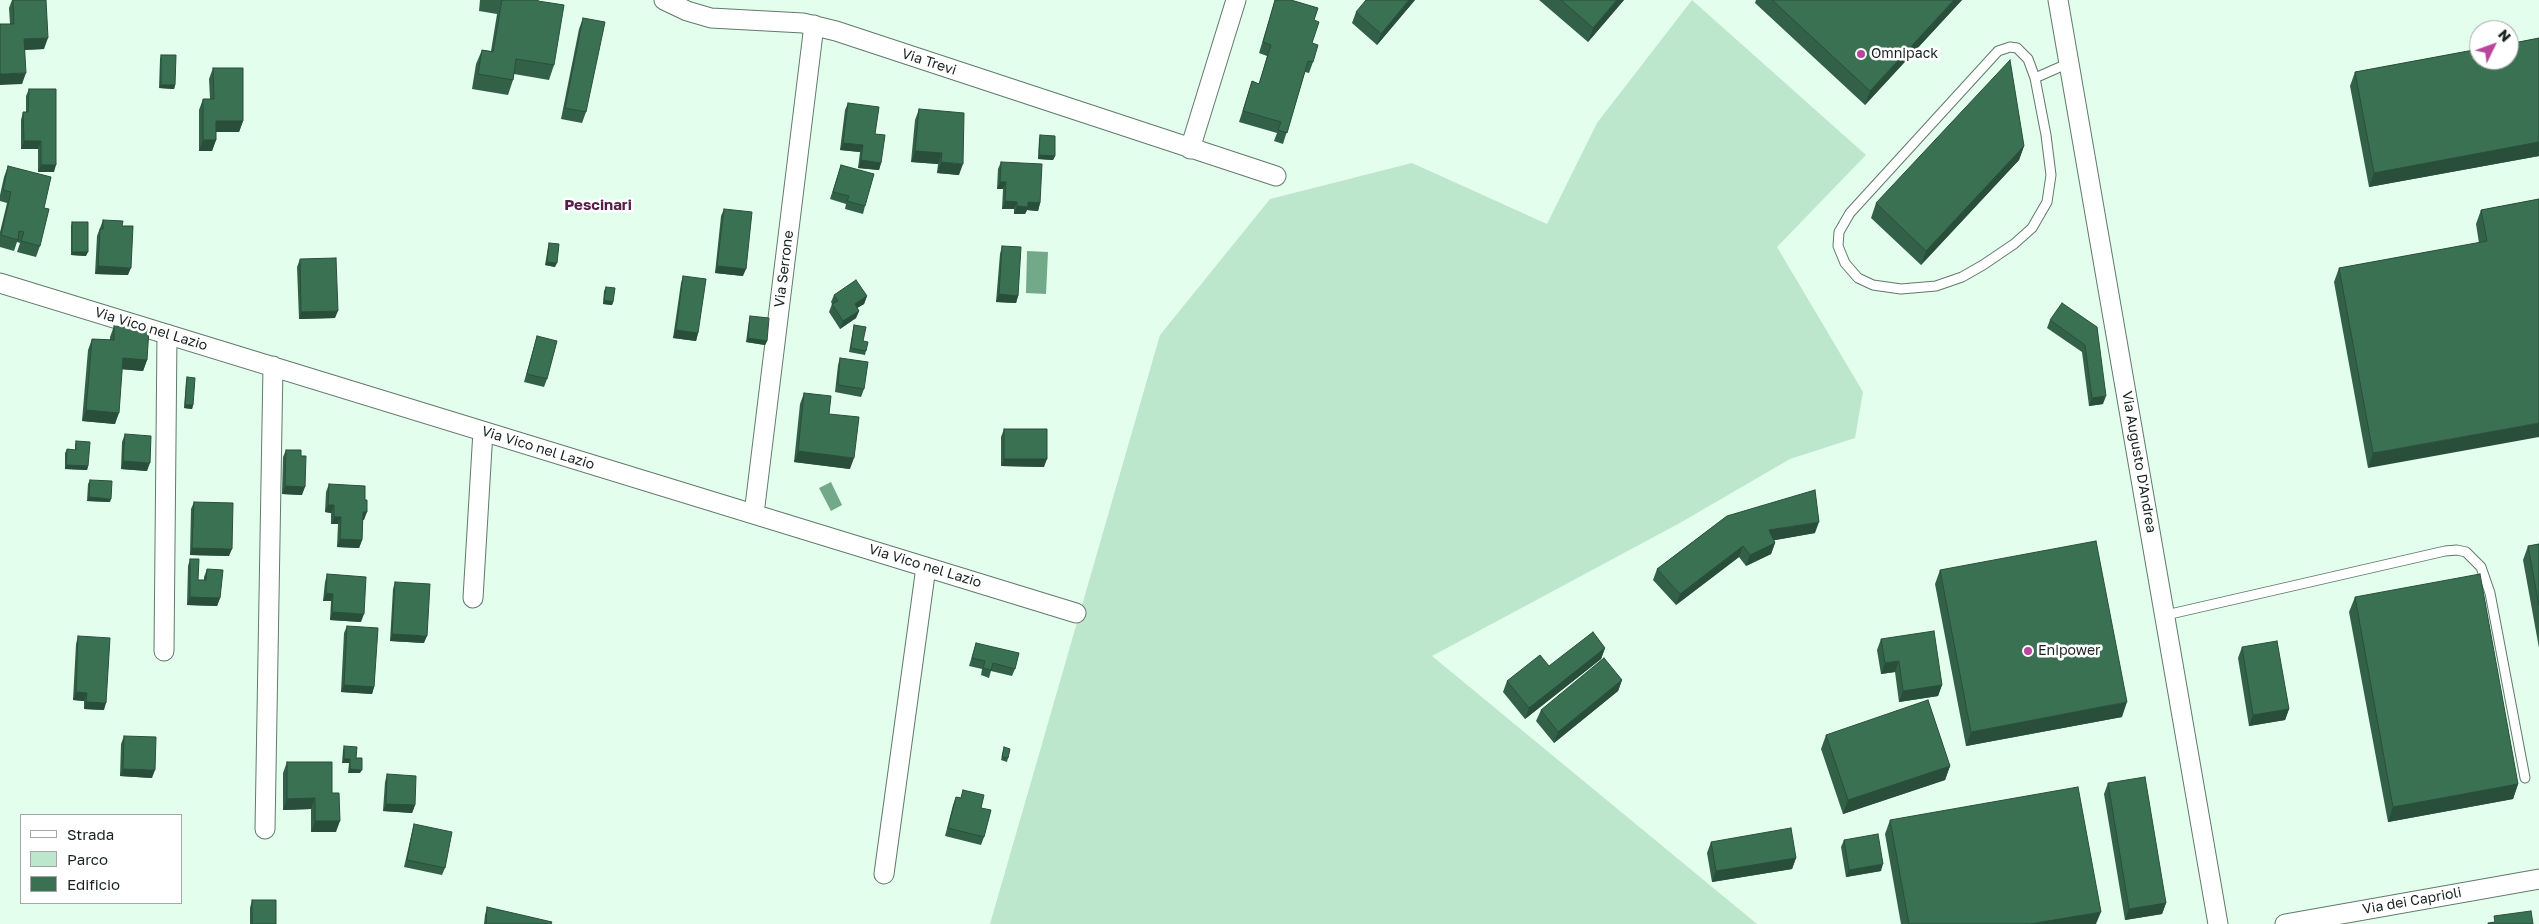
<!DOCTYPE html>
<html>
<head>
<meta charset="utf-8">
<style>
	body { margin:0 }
	#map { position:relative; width:2539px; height:924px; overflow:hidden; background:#e3feed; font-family:"Golos Text",sans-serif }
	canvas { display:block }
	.legend { position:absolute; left:20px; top:814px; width:162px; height:90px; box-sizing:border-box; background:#fff; border:1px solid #a3a7a5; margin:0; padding:6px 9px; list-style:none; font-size:15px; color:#19221d }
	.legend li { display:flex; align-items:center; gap:10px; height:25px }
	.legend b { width:25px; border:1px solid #a3a7a5 }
	.north { position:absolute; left:2469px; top:20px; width:50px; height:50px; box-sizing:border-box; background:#fff; border:1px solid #a3a7a5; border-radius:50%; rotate:48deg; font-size:14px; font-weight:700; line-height:20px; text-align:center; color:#19221d }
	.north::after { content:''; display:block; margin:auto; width:18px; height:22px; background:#b9459e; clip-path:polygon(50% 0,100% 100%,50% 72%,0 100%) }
</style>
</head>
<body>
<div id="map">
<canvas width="2539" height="924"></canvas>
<ul class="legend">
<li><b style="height:6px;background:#fff"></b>Strada</li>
<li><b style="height:14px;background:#bce7cc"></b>Parco</li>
<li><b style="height:14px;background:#3b7153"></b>Edificio</li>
</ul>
<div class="north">N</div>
</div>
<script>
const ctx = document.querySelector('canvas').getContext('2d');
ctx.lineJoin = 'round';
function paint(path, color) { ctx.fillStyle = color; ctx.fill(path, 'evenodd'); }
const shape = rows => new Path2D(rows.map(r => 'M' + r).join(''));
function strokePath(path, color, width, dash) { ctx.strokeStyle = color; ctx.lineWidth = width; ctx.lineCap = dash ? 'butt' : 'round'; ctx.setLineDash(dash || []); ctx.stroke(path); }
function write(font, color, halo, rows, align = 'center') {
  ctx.font = font + ' "Golos Text",sans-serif'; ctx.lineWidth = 5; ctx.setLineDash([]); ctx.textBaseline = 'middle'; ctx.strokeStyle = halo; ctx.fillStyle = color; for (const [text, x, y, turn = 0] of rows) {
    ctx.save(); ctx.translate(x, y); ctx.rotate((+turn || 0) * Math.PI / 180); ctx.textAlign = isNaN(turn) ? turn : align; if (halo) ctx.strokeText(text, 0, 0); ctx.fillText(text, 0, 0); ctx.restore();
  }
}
paint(shape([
	[1692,0,1866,155,1777,247,1863,392,1855,438,1790,459,1678,524,1432,656,1757,924,990,924,1160,335,1270,199,1412,163,1547,224,1597,123]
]), '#bce7cc');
paint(shape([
	[1027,251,1048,252,1046,294,1026,293],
	[831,482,842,505,831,511,819,488]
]), '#72a989');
const service = shape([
	[2035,78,2028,59,2017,48,2010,47,1998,51,1850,213,1839,232,1838,246,1845,263,1858,278,1873,285,1901,289,1936,286,1962,277,1983,265,2014,244,2032,228,2047,202,2051,175,2046,135,2035,78,2069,63],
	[2166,615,2445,551,2457,550,2466,552,2481,567,2490,593,2525,778]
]);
const minor = shape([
	[664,0,687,11,711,18,803,23,836,31,1276,176],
	[2058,0,2218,924],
	[1190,149,1236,0],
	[0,283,1076,613],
	[754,514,814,25],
	[473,598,483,431],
	[164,651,167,334],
	[265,829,273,366],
	[884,874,926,567],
	[2285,924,2539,879]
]);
strokePath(service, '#62796b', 11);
strokePath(minor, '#62796b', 21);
strokePath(service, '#fff', 9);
strokePath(minor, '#fff', 19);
paint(shape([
	[12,0,46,0,44,49,25,50,22,84,10,24,9,8],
	[480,0,538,0,554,65,549,80,514,74,513,80,508,95,472,89,476,64,482,50,491,51,497,14,479,11],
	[1275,0,1314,20,1312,43,1313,62,1309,73,1305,72,1283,144,1274,141,1277,133,1239,122,1252,81,1259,84,1267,56,1259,53],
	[1415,0,1377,45,1352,23,1356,12],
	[1539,0,1624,0,1588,42],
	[1756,0,1962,0,1865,105,1755,3],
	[583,18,586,112,582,123,561,119,579,29],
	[2539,38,2539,156,2369,187,2350,86,2355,72],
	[161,55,175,85,174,89,159,88,160,59],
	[213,68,243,121,239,132,216,132,216,140,212,151,199,151,199,110,203,99,210,99,209,79],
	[29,89,54,172,38,172,38,149,21,149,21,120,23,112,26,112,26,96],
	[848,103,875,134,881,163,879,170,858,168,860,152,840,150,845,110],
	[919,109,959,175,937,173,938,164,911,162,915,120],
	[1040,135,1055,156,1053,160,1038,159,1039,139],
	[2024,146,2019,160,1921,265,1871,218,1876,203],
	[1001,162,1040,203,1038,211,1027,210,1025,214,1014,214,1014,209,1002,209,1003,189,997,189,998,169],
	[841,165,865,206,863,214,845,209,846,204,830,199],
	[8,166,44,208,40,246,36,257,17,252,20,243,17,242,14,251,0,247,0,232,7,203,0,201,0,195,4,177],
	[2539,199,2368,468,2334,282,2339,268,2479,243,2476,224,2481,210],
	[724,209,743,276,715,273,721,216],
	[103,220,122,226,128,275,95,274,97,236],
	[72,222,86,256,71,255,71,226],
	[549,243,555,267,545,265,548,247],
	[1002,246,1018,296,1016,303,996,302,1000,254],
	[300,259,335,318,299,319,297,267],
	[683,276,698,333,696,341,673,338,681,283],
	[606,287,613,302,612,305,603,304,604,291],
	[834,295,867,296,864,304,857,308,859,311,856,318,840,329,829,312,832,304,831,302],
	[750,316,767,341,765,345,746,342,749,320],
	[2050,320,2097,327,2103,404,2089,406,2082,352,2047,328],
	[854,325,866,351,865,355,849,352,853,329],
	[114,326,147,360,143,371,122,369,115,424,82,421,88,350,92,339,110,340,110,337],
	[537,336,547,379,544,387,524,382],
	[840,358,864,389,861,397,835,392,838,365],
	[187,377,193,405,192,409,184,408,186,381],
	[804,393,850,469,794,462,800,404],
	[1004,429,1044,467,1001,466,1001,437],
	[125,434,147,471,121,469,122,442],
	[76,441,88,466,87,470,65,469,65,453,67,449,75,450,75,445],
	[286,450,301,456,302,495,282,494,283,457],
	[90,480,110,502,87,501,88,484],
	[329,484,364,520,363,520,362,540,359,548,337,547,338,524,331,524,331,513,325,512,326,492],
	[194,502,229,556,190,555,191,509],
	[1727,516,1815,533,1774,540,1775,543,1771,554,1746,566,1739,557,1676,605,1653,580,1657,569],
	[2539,544,2539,648,2523,560,2528,546],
	[190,559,198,580,204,580,204,577,207,569,220,598,217,606,187,605,188,566],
	[1940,570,2122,717,1966,746,1935,584],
	[327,574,361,622,330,620,331,601,323,601,325,582],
	[395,582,424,643,390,641,393,589],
	[2355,597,2518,784,2513,799,2388,822,2349,612],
	[347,626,374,687,372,694,341,692,344,633],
	[78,636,104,710,84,709,84,701,73,700,76,644],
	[1881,639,1942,685,1938,696,1899,702,1895,672,1881,674,1877,650],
	[976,643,1015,669,1012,676,991,671,989,678,981,675,982,669,969,666],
	[2242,647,2289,709,2285,720,2249,726,2238,658],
	[1605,648,1601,659,1525,719,1503,692,1507,681],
	[1622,680,1618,691,1554,743,1536,721,1541,710],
	[1826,735,1950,766,1945,780,1843,814,1821,749],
	[124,736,152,778,120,776,121,744],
	[344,746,356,758,360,773,348,773,349,763,342,763,343,750],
	[1004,747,1008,758,1007,762,1001,760],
	[287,762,332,793,336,832,311,832,311,809,283,810,283,773],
	[387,774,415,805,412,813,383,811,385,782],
	[2108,783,2166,903,2162,914,2125,920,2104,794],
	[963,790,981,808,984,837,981,845,945,836,953,805,956,797,961,798],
	[1890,820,2096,924,1901,924,1885,834],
	[414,824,445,868,442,875,404,867,412,832],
	[1844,840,1881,871,1846,877,1841,847],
	[1711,842,1796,858,1792,869,1712,882,1707,853],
	[252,900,276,924,250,924,250,908],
	[487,907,551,924,484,924,485,915]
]), '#336147');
paint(shape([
	[1409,0,1415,0,1377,45,1381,34],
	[1617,0,1624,0,1588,42,1593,28],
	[1954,0,1962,0,1865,105,1870,91],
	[48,38,44,49,20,50,24,39],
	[26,73,22,84,0,85,0,74],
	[161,85,175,85,174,89,159,88],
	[216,121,243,121,239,132,212,132],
	[203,140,216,140,212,151,199,151],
	[24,141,41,141,38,149,21,149],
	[2539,142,2539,156,2369,187,2374,173],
	[843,143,863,145,860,152,840,150],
	[2024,146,2019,160,1921,265,1926,251],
	[915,151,942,153,938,164,911,162],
	[1039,155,1055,156,1053,160,1038,159],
	[861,160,881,163,879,170,858,168],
	[941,162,963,164,959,175,937,173],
	[41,165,56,165,54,172,38,172],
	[1000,182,1006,182,1003,189,997,189],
	[1005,201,1017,202,1014,209,1002,209],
	[1028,202,1040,203,1038,211,1027,210,1025,214,1014,214,1017,206],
	[72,252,88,252,86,256,71,255],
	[547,262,557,263,555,267,545,265],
	[98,266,131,268,128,275,95,274],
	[717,266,746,269,743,276,715,273],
	[999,294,1018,296,1016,303,996,302],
	[867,296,864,304,852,311,855,304],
	[604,300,613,302,612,305,603,304],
	[338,311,335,318,299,319,301,312],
	[859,311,856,318,840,329,843,321],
	[676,330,698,333,696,341,673,338],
	[748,338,767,341,765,345,746,342],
	[123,358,147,360,143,371,119,369],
	[2106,396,2103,404,2089,406,2092,398],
	[185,405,193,405,192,409,184,408],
	[86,410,119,413,115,424,82,421],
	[2539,423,2539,437,2368,468,2373,453],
	[798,451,854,458,850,469,794,462],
	[1004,459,1047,459,1044,467,1001,466],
	[123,461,150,463,147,471,121,469],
	[66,465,88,466,87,470,65,469],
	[285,486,305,487,302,495,282,494],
	[89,497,111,499,110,502,87,501],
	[328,505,334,505,331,513,325,512],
	[363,512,367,512,364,520,361,520],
	[334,517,341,517,338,524,331,524],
	[1819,522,1815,533,1765,542,1769,530],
	[340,539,362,540,359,548,337,547],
	[1775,543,1771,554,1746,566,1750,555],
	[1743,546,1739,557,1676,605,1680,594],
	[192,548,232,549,229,556,190,555],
	[326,593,333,594,331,601,323,601],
	[190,597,220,598,217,606,187,605],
	[332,612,364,614,361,622,330,620],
	[392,634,427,636,424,643,390,641],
	[1605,648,1601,659,1525,719,1529,708],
	[1899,661,1895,672,1881,674,1885,663],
	[1622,680,1618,691,1554,743,1558,732],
	[344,685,374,687,372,694,341,692],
	[1942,685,1938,696,1899,702,1903,691],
	[76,692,87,693,84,701,73,700],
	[86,702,106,703,104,710,84,709],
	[2127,702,2122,717,1966,746,1971,732],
	[2289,709,2285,720,2249,726,2253,715],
	[344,759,350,759,349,763,342,763],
	[1950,766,1945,780,1843,814,1848,800],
	[123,769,155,770,152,778,120,776],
	[350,769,362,770,360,773,348,773],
	[2518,784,2513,799,2388,822,2393,807],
	[315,798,311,809,283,810,287,799],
	[386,804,415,805,412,813,383,811],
	[315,821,340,821,336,832,311,832],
	[1796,858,1792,869,1712,882,1716,871],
	[1883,864,1881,871,1846,877,1849,870],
	[2166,903,2162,914,2125,920,2129,909],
	[2101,912,2096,924,2030,924]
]), '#294f3a');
const building = shape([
	[13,0,46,0,48,38,24,39,26,73,0,74,0,24,14,24,13,0],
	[502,0,538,0,538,1,564,5,554,65,516,59,513,80,478,74,482,50,493,52,502,0],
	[1275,0,1291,0,1318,8,1314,20,1319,22,1312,43,1318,45,1313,62,1308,61,1287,133,1278,130,1281,122,1243,111,1252,81,1259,84,1271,45,1263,42,1275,0],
	[1366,0,1409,0,1381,34,1356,12,1366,0],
	[1561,0,1617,0,1593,28,1561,0],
	[1772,0,1954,0,1870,91,1772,0],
	[583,18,605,22,586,112,565,108,583,18],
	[2539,38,2539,142,2374,173,2355,72,2479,49,2479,60,2509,60,2509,44,2539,38],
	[161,55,176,55,175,85,161,85,161,55],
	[2010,60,2024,146,1926,251,1876,203,2010,60],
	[213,68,243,68,243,121,216,121,216,140,203,140,203,99,214,99,213,68],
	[29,89,56,89,56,165,41,165,41,141,24,141,23,112,28,112,29,89],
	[848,103,879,107,875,134,885,135,881,163,861,160,863,145,843,143,848,103],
	[919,109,964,113,963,164,941,162,942,153,915,151,919,109],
	[1040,135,1055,136,1055,156,1039,155,1040,135],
	[1001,162,1042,164,1040,203,1028,202,1028,207,1017,206,1017,202,1005,201,1006,182,1000,182,1001,162],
	[841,165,874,174,865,206,847,201,849,196,833,192,841,165],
	[8,166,51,177,44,208,49,209,40,246,21,241,24,232,19,231,18,240,1,235,11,192,3,190,8,166],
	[2539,199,2539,423,2373,453,2339,268,2487,241,2481,210,2539,199],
	[724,209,752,212,746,269,717,266,724,209],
	[103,220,123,221,122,226,133,226,131,268,98,266,100,229,103,229,103,220],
	[72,222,88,222,88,252,72,252,72,222],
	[549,243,559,244,557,263,547,262,549,243],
	[1002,246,1021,247,1018,296,999,294,1002,246],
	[336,258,338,311,301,312,300,259,336,258],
	[683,276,706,279,698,333,676,330,683,276],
	[856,280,867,296,855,304,859,311,843,321,832,304,838,301,834,295,856,280],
	[606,287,615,288,613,302,604,300,606,287],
	[2062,303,2097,327,2106,396,2092,398,2085,345,2050,320,2062,303],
	[750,316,769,318,767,341,748,338,750,316],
	[854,325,866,327,863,341,868,342,866,351,851,348,854,325],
	[114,326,149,329,147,360,123,358,119,413,86,410,92,339,114,340,114,326],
	[537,336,557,341,547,379,527,374,537,336],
	[840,358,868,362,864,389,838,385,840,358],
	[187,377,195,378,193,405,185,405,187,377],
	[804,393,831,396,829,414,859,417,854,458,798,451,804,393],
	[1004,429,1047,429,1047,459,1004,459,1004,429],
	[125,434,151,436,150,463,123,461,125,434],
	[76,441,90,442,88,466,66,465,67,449,76,450,76,441],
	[286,450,301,450,301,456,306,456,305,487,285,486,286,450],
	[90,480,112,481,111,499,89,497,90,480],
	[329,484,365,486,365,500,367,500,367,512,363,512,362,540,340,539,341,517,334,517,334,505,328,505,329,484],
	[1815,490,1819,522,1769,530,1775,543,1750,555,1743,546,1680,594,1657,569,1727,516,1815,490],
	[194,502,233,503,232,549,192,548,194,502],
	[2096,541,2127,702,1971,732,1940,570,2096,541],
	[2539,544,2539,606,2528,546,2539,544],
	[190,559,199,559,198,580,206,580,207,569,223,570,220,598,190,597,190,559],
	[327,574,366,577,364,614,332,612,333,594,326,593,327,574],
	[2480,574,2518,784,2393,807,2355,597,2480,574],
	[395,582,430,584,427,636,392,634,395,582],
	[347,626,378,628,374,687,344,685,347,626],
	[1934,631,1942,685,1903,691,1899,661,1885,663,1881,639,1934,631],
	[1593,632,1605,648,1529,708,1507,681,1540,655,1549,666,1593,632],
	[78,636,110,638,106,703,86,702,87,693,76,692,78,636],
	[2277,641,2289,709,2253,715,2242,647,2277,641],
	[976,643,1019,653,1015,669,993,663,991,670,983,668,985,661,972,658,976,643],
	[1604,658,1622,680,1558,732,1541,710,1604,658],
	[1928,700,1950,766,1848,800,1826,735,1928,700],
	[124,736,156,737,155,770,123,769,124,736],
	[344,746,357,747,356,758,362,758,362,770,350,769,350,759,344,759,344,746],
	[1004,747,1010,749,1008,758,1002,757,1004,747],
	[287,762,332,762,332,793,339,793,340,821,315,821,315,798,287,799,287,762],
	[387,774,416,776,415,805,386,804,387,774],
	[2145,777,2166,903,2129,909,2108,783,2145,777],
	[2078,787,2101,912,2030,924,1909,924,1890,820,2078,787],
	[963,790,984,795,981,808,991,810,984,837,948,828,956,797,961,798,963,790],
	[414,824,452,832,445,868,407,860,414,824],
	[1791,828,1796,858,1716,871,1711,842,1791,828],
	[1878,834,1883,864,1849,870,1844,840,1878,834],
	[252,900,276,900,276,924,252,924,252,900],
	[487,907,552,922,551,924,486,924,487,907],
	[2531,911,2533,924,2488,924,2488,923,2495,922,2494,916,2531,911]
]);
paint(building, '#3b7153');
strokePath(building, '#294f3a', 1);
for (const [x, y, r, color] of [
	[1861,54,5,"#b9459e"],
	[2028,651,5,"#b9459e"]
]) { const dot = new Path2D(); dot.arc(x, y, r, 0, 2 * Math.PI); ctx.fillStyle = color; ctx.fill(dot); strokePath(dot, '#fff', 2); }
write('14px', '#19221d', '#fff', [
	["Omnipack",1871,54],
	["Enipower",2038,651]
], 'left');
write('14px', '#19221d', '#fff', [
	["Via Trevi",929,62,18],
	["Via Serrone",784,269,-83],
	["Via Vico nel Lazio",151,329,17],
	["Via Vico nel Lazio",538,448,17],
	["Via Augusto D'Andrea",2139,462,80],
	["Via Vico nel Lazio",925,566,17],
	["Via dei Caprioli",2412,901,-10]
]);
write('bold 15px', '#561f49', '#fff', [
	["Pescinari",598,205]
]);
</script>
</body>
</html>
